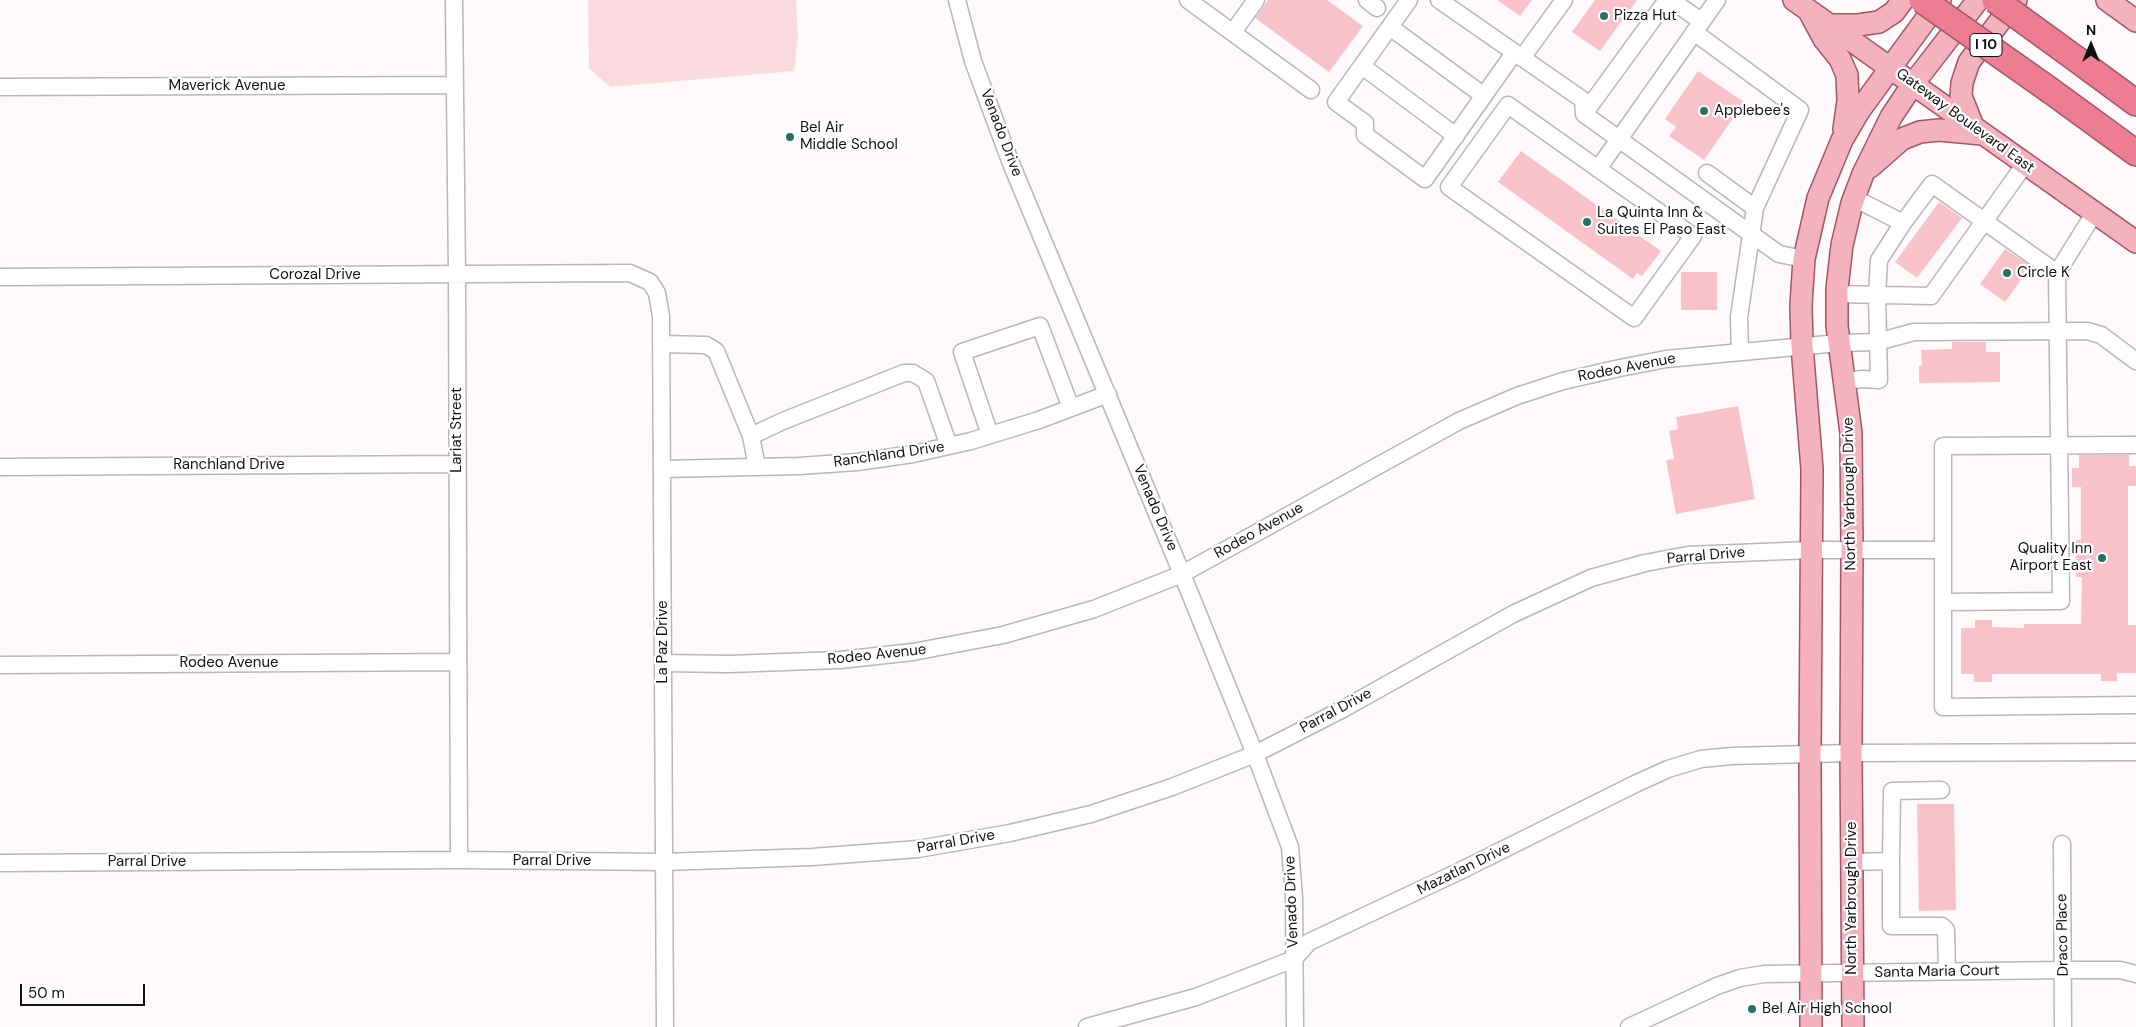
<!DOCTYPE html>
<html>
<head>
<meta charset="utf-8">
<style>
	body { margin:0 }
	#map { position:relative; width:2136px; height:1027px; overflow:hidden; background:#fefafb; font-family:"DM Sans",sans-serif }
	canvas { display:block }
	.north { position:absolute; left:2066px; top:20px; width:50px; height:50px; -webkit-text-stroke:4px #fff; paint-order:stroke; rotate:0deg; font-size:14px; font-weight:700; line-height:20px; text-align:center; color:#131212 }
	.north::after { content:''; display:block; margin:auto; width:18px; height:22px; background:#131212; clip-path:polygon(50% 0,100% 100%,50% 72%,0 100%) }
	.scale { position:absolute; left:20px; top:984px; width:125px; height:22px; box-sizing:border-box; border:2px solid #131212; border-top:0; padding-left:6px; font-size:15px; line-height:18px; white-space:nowrap; color:#131212; -webkit-text-stroke:4px #fff; paint-order:stroke }
</style>
</head>
<body>
<div id="map">
<canvas width="2136" height="1027"></canvas>
<div class="north">N</div>
<div class="scale">50 m</div>
</div>
<script>
const ctx = document.querySelector('canvas').getContext('2d');
ctx.lineJoin = 'round';
function paint(path, color) { ctx.fillStyle = color; ctx.fill(path, 'evenodd'); }
const shape = rows => new Path2D(rows.map(r => 'M' + r).join(''));
function strokePath(path, color, width, dash) { ctx.strokeStyle = color; ctx.lineWidth = width; ctx.lineCap = dash ? 'butt' : 'round'; ctx.setLineDash(dash || []); ctx.stroke(path); }
function write(font, color, halo, rows, align = 'center') {
  ctx.font = font + ' "DM Sans",sans-serif'; ctx.lineWidth = 4.5; ctx.setLineDash([]); ctx.textBaseline = 'middle'; ctx.strokeStyle = halo; ctx.fillStyle = color; for (const [text, x, y, turn = 0] of rows) {
    ctx.save(); ctx.translate(x, y); ctx.rotate((+turn || 0) * Math.PI / 180); ctx.textAlign = isNaN(turn) ? turn : align; if (halo) ctx.strokeText(text, 0, 0); ctx.fillText(text, 0, 0); ctx.restore();
  }
}
paint(shape([
	[588,0,796,0,798,36,794,71,610,87,589,68]
]), '#f9dbdf');
paint(shape([
	[1268,0,1327,0,1363,26,1329,72,1255,18],
	[1497,0,1532,0,1520,16],
	[1595,0,1637,0,1600,51,1572,32],
	[1698,71,1744,102,1704,160,1669,136,1676,127,1665,119],
	[1521,151,1661,251,1642,276,1637,273,1633,279,1498,182],
	[1939,202,1962,218,1917,278,1895,262],
	[2005,249,2031,266,2005,302,1980,284],
	[1681,272,1717,272,1717,310,1681,310],
	[1952,342,1986,342,1986,352,2000,352,2000,382,1919,383,1919,366,1922,366,1921,350,1952,349],
	[1738,406,1755,499,1676,514,1666,460,1674,459,1669,431,1678,429,1676,417],
	[2079,455,2129,455,2129,466,2136,466,2136,486,2128,486,2128,625,2136,625,2136,673,2117,673,2117,681,2101,681,2101,674,1992,674,1992,682,1974,682,1974,674,1961,674,1961,628,1975,628,1975,620,1992,620,1992,627,2024,628,2024,624,2081,624,2082,577,2076,577,2076,540,2081,540,2081,487,2072,487,2072,468,2079,468],
	[1917,804,1954,804,1956,910,1919,911]
]), '#f9c2c9');
const minor = shape([
	[454,0,457,274,459,860],
	[957,0,973,61,1010,161,1182,574,1255,754,1290,847,1294,898,1295,1027],
	[1188,0,1311,90],
	[1367,0,1377,8],
	[1409,0,1336,102,1365,123,1365,135,1425,179,1514,53],
	[1439,0,1583,100,1584,114,1751,234,1779,254,1804,259],
	[1671,0,1701,21],
	[1390,27,1484,96],
	[1233,32,1256,0],
	[1694,32,1800,110,1755,208,1739,317,1740,352],
	[1522,58,1564,0],
	[1362,66,1456,136],
	[0,87,455,85],
	[1508,105,1693,236,1634,318,1449,187,1508,105],
	[1584,114,1667,0],
	[1598,169,1717,0],
	[1707,173,1755,208],
	[1854,198,1903,223],
	[0,277,630,273,650,282,657,293,661,316,665,1027],
	[1837,294,1931,296,2025,164],
	[661,344,706,345,716,351,751,436],
	[1845,381,1862,379,1879,380,1877,295,1879,260,1903,223,1932,184,2057,273],
	[990,435,962,352,1040,326,1071,408],
	[2136,445,1943,446,1943,707,2136,705],
	[0,467,457,464],
	[757,467,751,436,783,421,904,373,913,373,926,381,949,446],
	[663,469,799,466,857,462,913,454,971,441,1039,420,1108,394],
	[1943,602,2061,601,2057,273,2095,212],
	[663,663,729,664,840,660,913,652,1003,635,1094,609,1182,574,1459,421,1517,396,1563,381,1620,368,1666,359,1839,343,1877,342,1914,332,2087,331,2101,335,2136,361],
	[0,665,458,662],
	[2062,844,2063,1027],
	[1891,861,1891,926,1942,926,1946,930,1947,972],
	[1852,862,1891,861,1892,791,1941,790],
	[0,863,459,860,664,862,812,857,918,849,1010,833,1091,814,1172,787,1255,754,1343,709,1513,614,1591,578,1645,563,1688,555,1811,550,1943,550],
	[1087,1027,1196,997,1294,959,1309,942,1458,872,1635,784,1668,769,1701,759,1732,756,1851,753,2136,752],
	[1629,1027,1717,986,1740,978,1764,974,2063,970,2120,970,2136,974]
]);
const major = shape([
	[1794,0,2136,242],
	[2107,0,2136,21],
	[1810,13,1824,39,1840,59,1847,75,1848,101,1844,129],
	[1831,25,1858,25,1879,22,1894,12,1903,0],
	[1972,124,1961,96,1962,83,1969,62,2016,0],
	[1870,167,1902,139,1920,132,1939,130,1982,134],
	[1811,1027,1810,754,1812,469,1802,346,1801,305,1804,259,1818,198,1842,140,1859,111,1940,0],
	[1853,1027,1851,753,1852,549,1851,433,1837,326,1837,289,1842,245,1852,203,1863,174,1891,117,1913,84,1978,0]
]);
const highway = shape([
	[2079,61,2136,103],
	[2051,91,2136,153]
]);
strokePath(minor, '#bab6b7', 19);
strokePath(major, '#a15865', 24);
strokePath(highway, '#a15865', 28);
strokePath(minor, '#fff', 16);
strokePath(major, '#f4b1be', 21);
strokePath(highway, '#ed7d92', 25);
const highwayBridge = shape([
	[1922,0,2051,91],
	[1995,0,2079,61]
]);
strokePath(highwayBridge, '#a15865', 28, []);
strokePath(highwayBridge, '#ed7d92', 25);
for (const [x, y, r, color] of [
	[1604,16,5,"#27716c"],
	[1704,111,5,"#27716c"],
	[790,137,5,"#27716c"],
	[1587,222,5,"#27716c"],
	[2007,273,5,"#27716c"],
	[2102,558,5,"#27716c"],
	[1752,1009,5,"#27716c"]
]) { const dot = new Path2D(); dot.arc(x, y, r, 0, 2 * Math.PI); ctx.fillStyle = color; ctx.fill(dot); strokePath(dot, '#fff', 2); }
for (const [x, y, w] of [
	[1986,45,32]
]) { const box = new Path2D(); box.roundRect(x - w / 2, y - 11.5, w, 23, 4); ctx.fillStyle = '#fff'; ctx.fill(box); strokePath(box, '#131212', 1); }
write('bold 14px', '#131212', null, [
	["I 10",1986,45]
]);
write('15px', '#131212', '#fff', [
	["Pizza Hut",1614,16],
	["Applebee's",1714,111],
	["Bel Air",800,128],
	["Middle School",800,145],
	["La Quinta Inn &",1597,213],
	["Suites El Paso East",1597,230],
	["Circle K",2017,273],
	["Quality Inn",2092,549,"right"],
	["Airport East",2092,566,"right"],
	["Bel Air High School",1762,1009]
], 'left');
write('15px', '#131212', '#fff', [
	["Maverick Avenue",227,86],
	["Gateway Boulevard East",1965,121,36],
	["Venado Drive",1001,133,69],
	["Corozal Drive",315,275],
	["Rodeo Avenue",1627,368,-11],
	["Lariat Street",457,430,-90],
	["Ranchland Drive",889,455,-8],
	["Ranchland Drive",229,465],
	["North Yarbrough Drive",1850,494,-91],
	["Venado Drive",1155,508,67],
	["Rodeo Avenue",1259,531,-29],
	["Parral Drive",1706,556,-5],
	["La Paz Drive",663,642,-90],
	["Rodeo Avenue",877,655,-6],
	["Rodeo Avenue",229,663],
	["Parral Drive",1336,711,-28],
	["Parral Drive",956,842,-10],
	["Parral Drive",552,861],
	["Parral Drive",147,862],
	["Mazatlan Drive",1464,869,-26],
	["North Yarbrough Drive",1852,898,-90],
	["Venado Drive",1292,902,-92],
	["Draco Place",2063,935,-91],
	["Santa Maria Court",1937,972,-1]
]);
</script>
</body>
</html>
